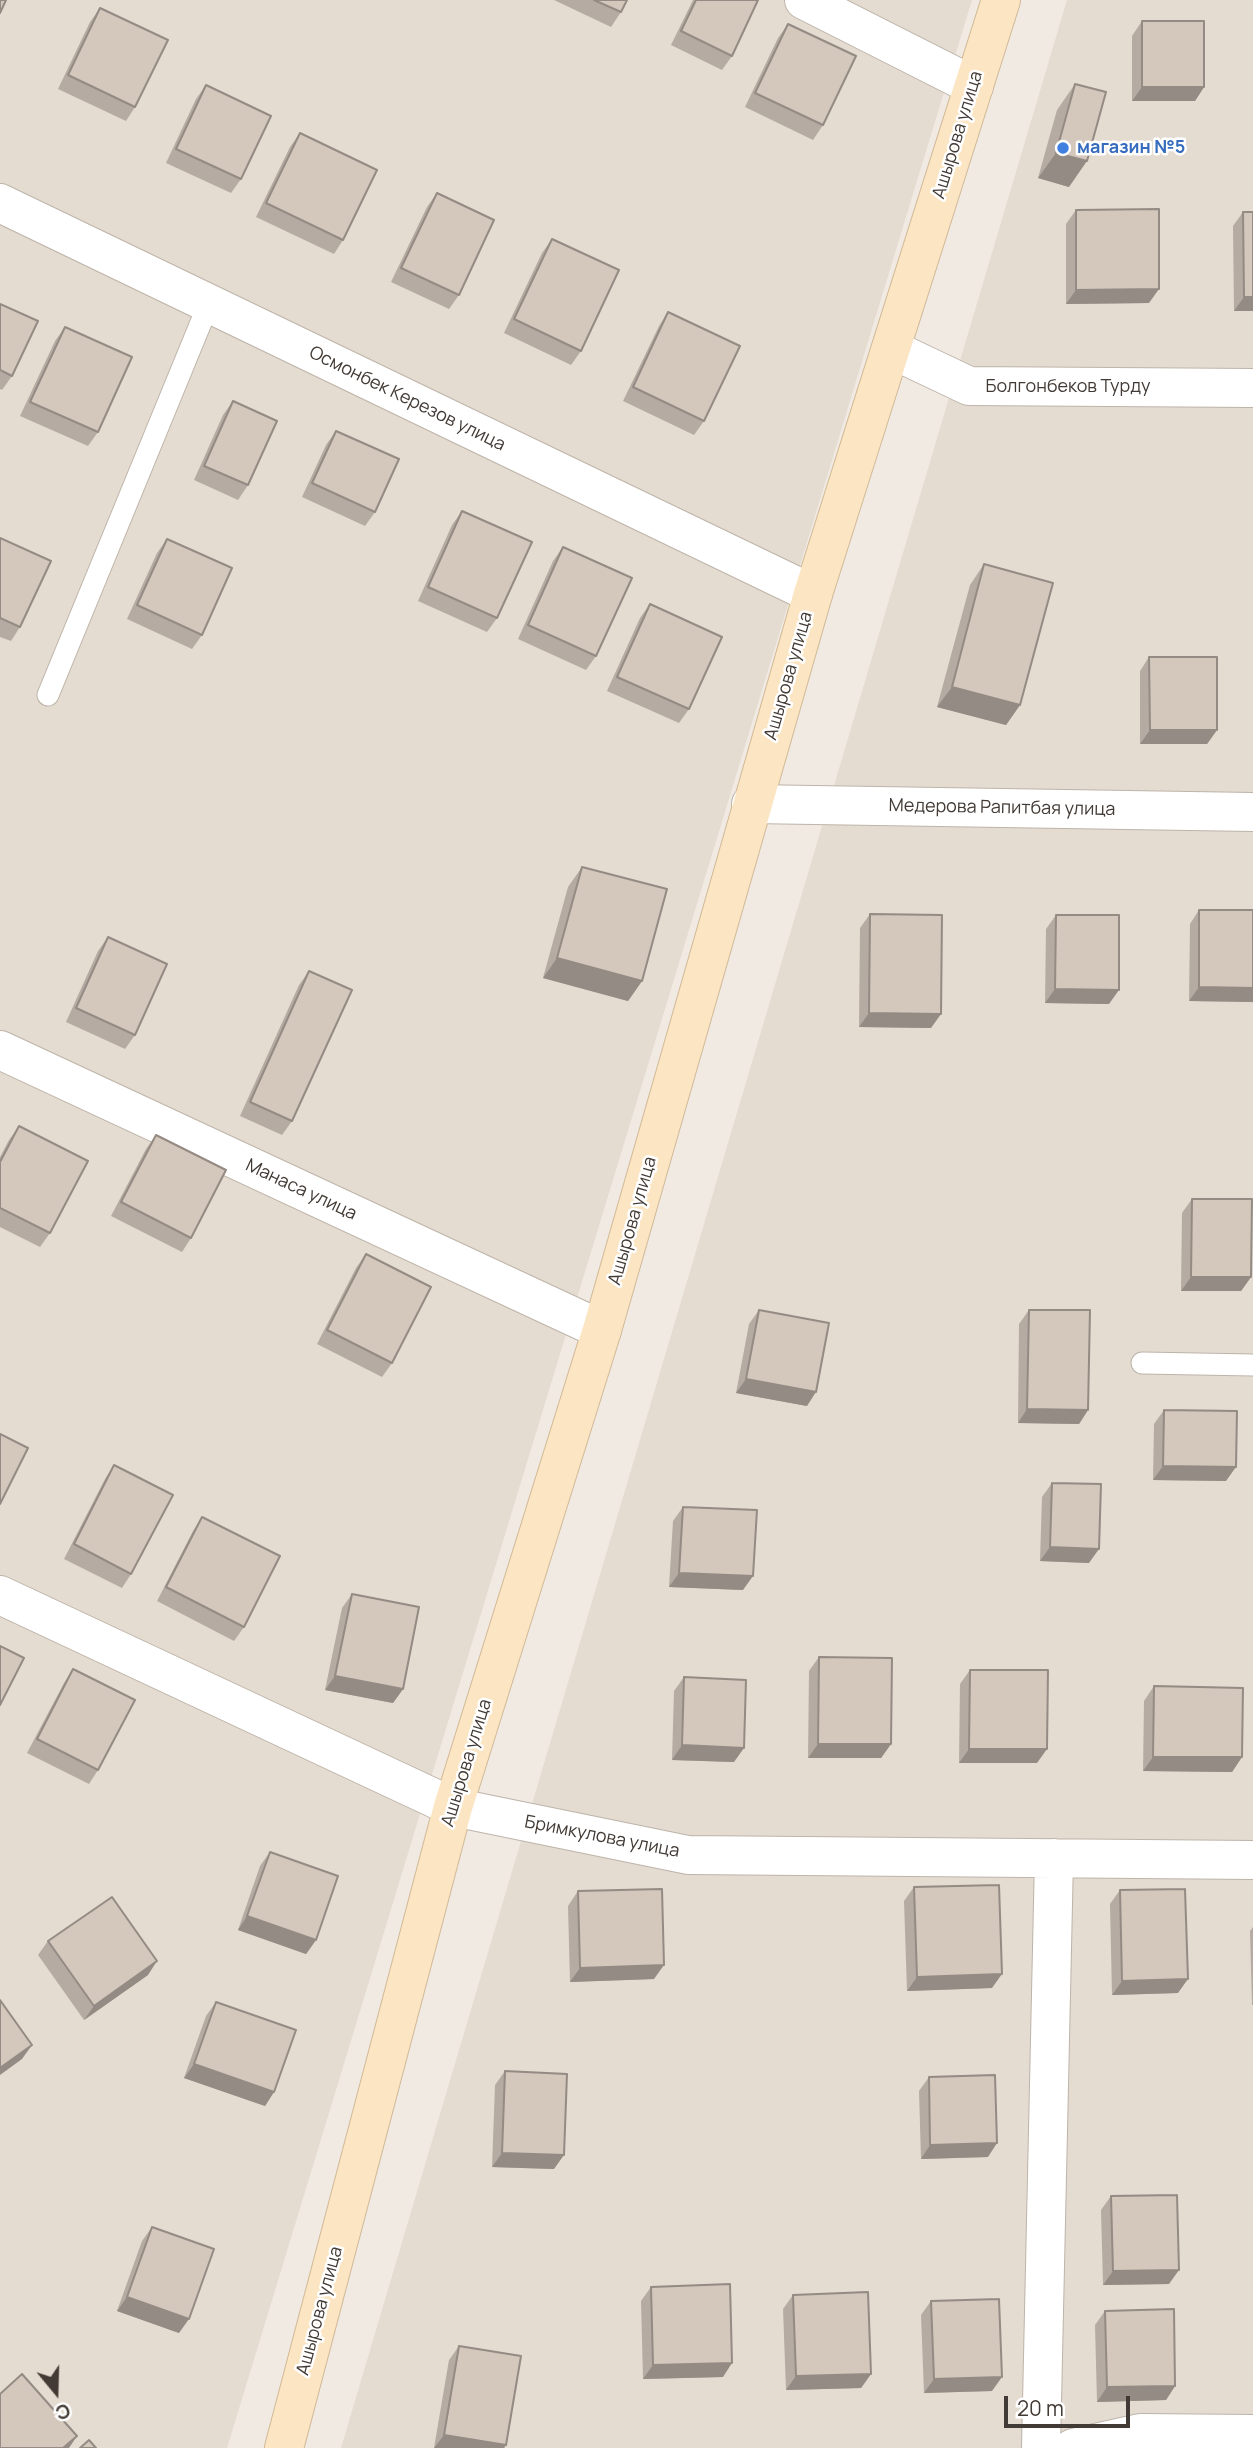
<!DOCTYPE html>
<html>
<head>
<meta charset="utf-8">
<style>
	body { margin:0 }
	#map { position:relative; width:1253px; height:2448px; overflow:hidden; background:#f0eae3; font-family:Manrope,sans-serif }
	canvas { display:block }
	.north { position:absolute; left:21px; top:2357px; width:70px; height:70px; -webkit-text-stroke:5px #fff; paint-order:stroke; rotate:161deg; font-size:19px; font-weight:700; line-height:28px; text-align:center; color:#423a34 }
	.north::after { content:''; display:block; margin:auto; width:24px; height:32px; background:#423a34; clip-path:polygon(50% 0,100% 100%,50% 72%,0 100%) }
	.scale { position:absolute; left:1004px; top:2396px; width:126px; height:32px; box-sizing:border-box; border:4px solid #423a34; border-top:0; padding-left:9px; font-size:21px; line-height:24px; white-space:nowrap; color:#423a34; -webkit-text-stroke:5px #fff; paint-order:stroke }
</style>
</head>
<body>
<div id="map">
<canvas width="1253" height="2448"></canvas>
<div class="north">С</div>
<div class="scale">20 m</div>
</div>
<script>
const ctx = document.querySelector('canvas').getContext('2d');
ctx.lineJoin = 'round';
function paint(path, color) { ctx.fillStyle = color; ctx.fill(path, 'evenodd'); }
const shape = rows => new Path2D(rows.map(r => 'M' + r).join(''));
function strokePath(path, color, width, dash) { ctx.strokeStyle = color; ctx.lineWidth = width; ctx.lineCap = dash ? 'butt' : 'round'; ctx.setLineDash(dash || []); ctx.stroke(path); }
function write(font, color, halo, rows, align = 'center') {
  ctx.font = font + ' Manrope,sans-serif'; ctx.lineWidth = 5; ctx.setLineDash([]); ctx.textBaseline = 'middle'; ctx.strokeStyle = halo; ctx.fillStyle = color; for (const [text, x, y, turn = 0] of rows) {
    ctx.save(); ctx.translate(x, y); ctx.rotate((+turn || 0) * Math.PI / 180); ctx.textAlign = isNaN(turn) ? turn : align; if (halo) ctx.strokeText(text, 0, 0); ctx.fillText(text, 0, 0); ctx.restore();
  }
}
paint(shape([
	[0,0,972,0,227,2448,0,2448],
	[1067,0,1253,0,1253,2448,341,2448]
]), '#e4dbd1');
const lane = shape([
	[48,695,209,303],
	[1142,1363,1253,1365]
]);
const street = shape([
	[804,0,974,86],
	[0,203,813,594],
	[891,349,969,386,1253,388],
	[751,804,1253,812],
	[0,1050,602,1330],
	[0,1595,453,1807,688,1855,1253,1860],
	[1041,2448,1054,1858],
	[1073,2448,1140,2433,1253,2434]
]);
const secondary = shape([
	[284,2448,453,1807,602,1330,813,594,1001,0]
]);
strokePath(lane, '#beb4a9', 23);
strokePath(street, '#beb4a9', 40);
strokePath(secondary, '#d1b997', 40);
strokePath(lane, '#fff', 21);
strokePath(street, '#fff', 38);
strokePath(secondary, '#fbe5c2', 38);
paint(shape([
	[554,0,627,0,621,12,611,27],
	[693,0,758,0,732,56,722,70,671,45],
	[100,8,135,107,126,121,58,89,90,22],
	[1142,21,1204,87,1195,101,1132,101,1132,36],
	[788,24,823,125,813,140,745,107,778,38],
	[1075,84,1069,187,1038,178,1057,110],
	[206,85,241,179,231,193,166,163,196,99],
	[300,133,343,240,334,254,256,217,290,147],
	[437,193,459,295,449,309,391,282,427,207],
	[1076,210,1149,303,1066,304,1066,224],
	[1243,212,1253,311,1234,311,1233,226],
	[552,239,581,351,571,365,504,333,542,253],
	[0,304,12,376,2,390,0,389],
	[668,312,704,421,694,435,623,401,659,326],
	[65,327,98,432,88,446,20,416,55,341],
	[233,401,248,485,238,500,194,480,223,415],
	[336,431,375,512,365,526,302,497,326,445],
	[462,511,497,618,487,632,418,601,452,525],
	[0,538,20,627,11,641,0,637],
	[167,539,202,635,192,649,127,619,157,553],
	[563,547,596,656,586,670,518,639,553,561],
	[984,564,1020,705,1006,725,937,707,970,585],
	[650,604,689,709,679,723,607,691,640,618],
	[1149,657,1217,730,1207,744,1140,744,1140,671],
	[582,867,642,981,628,1001,543,978,568,887],
	[1199,910,1253,910,1253,1002,1189,1001,1190,924],
	[870,914,931,1028,859,1027,860,928],
	[1056,915,1109,1004,1045,1003,1046,929],
	[108,937,135,1035,125,1049,66,1022,98,951],
	[309,971,292,1121,282,1135,240,1116,299,985],
	[19,1126,50,1233,40,1247,0,1227,0,1157,9,1140],
	[156,1135,191,1238,182,1252,111,1216,146,1149],
	[1192,1199,1251,1277,1241,1291,1181,1291,1182,1213],
	[366,1254,392,1363,382,1377,317,1344,356,1268],
	[759,1310,807,1406,736,1393,749,1324],
	[1029,1310,1088,1410,1079,1424,1018,1423,1019,1324],
	[1164,1410,1226,1481,1153,1480,1154,1424],
	[114,1465,131,1574,122,1588,64,1559,105,1479],
	[1052,1483,1089,1563,1040,1561,1042,1497],
	[683,1507,743,1590,669,1587,673,1521],
	[202,1517,244,1627,234,1641,157,1601,193,1531],
	[352,1594,403,1689,393,1703,325,1690,342,1608],
	[819,1657,891,1744,881,1758,808,1758,809,1671],
	[73,1669,98,1770,89,1784,27,1753,64,1683],
	[970,1670,1037,1763,959,1763,960,1684],
	[684,1677,734,1762,672,1760,674,1691],
	[1154,1686,1242,1757,1232,1772,1143,1771,1144,1701],
	[270,1852,316,1940,306,1954,238,1930,260,1866],
	[914,1887,992,1988,907,1991,904,1901],
	[1120,1890,1178,1993,1112,1995,1110,1904],
	[578,1891,654,1979,570,1982,568,1906],
	[1253,1927,1253,2005,1252,2005,1250,1931],
	[48,1941,148,1975,84,2020,38,1955],
	[216,2002,274,2092,265,2106,184,2078,206,2016],
	[505,2071,554,2169,492,2167,495,2085],
	[929,2077,988,2157,921,2159,919,2091],
	[1111,2196,1169,2284,1103,2285,1101,2210],
	[152,2227,179,2333,117,2311,142,2241],
	[651,2287,723,2377,643,2379,641,2301],
	[793,2295,871,2374,861,2388,786,2390,783,2309],
	[931,2301,992,2391,924,2393,921,2315],
	[1105,2311,1175,2386,1166,2400,1097,2402,1095,2325],
	[459,2346,506,2445,504,2448,434,2448,449,2360]
]), '#b6aba2');
paint(shape([
	[1142,87,1204,87,1195,101,1132,101],
	[1056,153,1087,161,1069,187,1038,178],
	[1159,289,1149,303,1066,304,1076,290],
	[1244,297,1253,297,1253,311,1234,311],
	[952,687,1020,705,1006,725,937,707],
	[1150,730,1217,730,1207,744,1140,744],
	[557,958,642,981,628,1001,543,978],
	[1199,987,1253,988,1253,1002,1189,1001],
	[1055,989,1119,990,1109,1004,1045,1003],
	[869,1013,941,1014,931,1028,859,1027],
	[1191,1277,1251,1277,1241,1291,1181,1291],
	[746,1379,816,1392,807,1406,736,1393],
	[1027,1409,1088,1410,1079,1424,1018,1423],
	[1163,1466,1236,1467,1226,1481,1153,1480],
	[1050,1547,1099,1549,1089,1563,1040,1561],
	[679,1573,753,1576,743,1590,669,1587],
	[335,1676,403,1689,393,1703,325,1690],
	[818,1744,891,1744,881,1758,808,1758],
	[682,1745,744,1748,734,1762,672,1760],
	[969,1749,1047,1749,1037,1763,959,1763],
	[1153,1757,1242,1757,1232,1772,1143,1771],
	[247,1916,316,1940,306,1954,238,1930],
	[157,1961,148,1975,84,2020,94,2006],
	[664,1965,654,1979,570,1982,580,1968],
	[1002,1974,992,1988,907,1991,917,1977],
	[1188,1979,1178,1993,1112,1995,1122,1981],
	[32,2045,22,2059,0,2075,0,2068],
	[194,2064,274,2092,265,2106,184,2078],
	[997,2143,988,2157,921,2159,930,2145],
	[502,2153,564,2155,554,2169,492,2167],
	[1179,2270,1169,2284,1103,2285,1113,2271],
	[127,2297,189,2319,179,2333,117,2311],
	[732,2363,723,2377,643,2379,653,2365],
	[871,2374,861,2388,786,2390,796,2376],
	[1002,2377,992,2391,924,2393,934,2379],
	[1175,2386,1166,2400,1097,2402,1107,2387],
	[444,2435,506,2445,504,2448,434,2448],
	[77,2436,69,2448,63,2448]
]), '#948b84');
const building = shape([
	[0,0,6,0,0,13,0,0],
	[594,0,627,0,621,12,594,0],
	[696,0,758,0,732,56,681,31,696,0],
	[100,8,168,40,135,107,68,75,100,8],
	[1142,21,1204,21,1204,87,1142,87,1142,21],
	[788,24,856,56,823,125,755,93,788,24],
	[1075,84,1106,92,1087,161,1056,153,1075,84],
	[206,85,271,116,241,179,176,149,206,85],
	[300,133,377,170,343,240,266,203,300,133],
	[437,193,494,220,459,295,401,268,437,193],
	[1159,209,1159,289,1076,290,1076,210,1159,209],
	[1243,212,1253,212,1253,297,1244,297,1243,212],
	[552,239,619,270,581,351,514,319,552,239],
	[0,304,38,321,12,376,0,370,0,304],
	[668,312,740,346,704,421,633,387,668,312],
	[65,327,132,357,98,432,30,402,65,327],
	[233,401,277,421,248,485,204,466,233,401],
	[336,431,399,459,375,512,312,483,336,431],
	[462,511,532,542,497,618,428,587,462,511],
	[0,538,51,561,20,627,0,618,0,538],
	[167,539,232,568,202,635,137,605,167,539],
	[563,547,632,578,596,656,528,625,563,547],
	[984,564,1053,583,1020,705,952,687,984,564],
	[650,604,722,637,689,709,617,677,650,604],
	[1149,657,1217,657,1217,730,1150,730,1149,657],
	[582,867,667,889,642,981,557,958,582,867],
	[1199,910,1253,910,1253,988,1199,987,1199,910],
	[870,914,942,915,941,1014,869,1013,870,914],
	[1056,915,1119,915,1119,990,1055,989,1056,915],
	[108,937,167,964,135,1035,76,1008,108,937],
	[309,971,352,990,292,1121,250,1102,309,971],
	[19,1126,88,1161,50,1233,0,1208,0,1162,19,1126],
	[156,1135,226,1170,191,1238,121,1202,156,1135],
	[1192,1199,1252,1199,1251,1277,1191,1277,1192,1199],
	[366,1254,431,1287,392,1363,327,1330,366,1254],
	[759,1310,829,1323,816,1392,746,1379,759,1310],
	[1029,1310,1090,1310,1088,1410,1027,1409,1029,1310],
	[1164,1410,1237,1411,1236,1467,1163,1466,1164,1410],
	[0,1434,28,1448,0,1504,0,1434],
	[114,1465,173,1495,131,1574,74,1544,114,1465],
	[1052,1483,1101,1484,1099,1549,1050,1547,1052,1483],
	[683,1507,757,1510,753,1576,679,1573,683,1507],
	[202,1517,280,1556,244,1627,166,1587,202,1517],
	[352,1594,419,1607,403,1689,335,1676,352,1594],
	[0,1646,24,1658,0,1705,0,1646],
	[819,1657,892,1658,891,1744,818,1744,819,1657],
	[73,1669,135,1700,98,1770,37,1739,73,1669],
	[970,1670,1048,1670,1047,1749,969,1749,970,1670],
	[684,1677,746,1680,744,1748,682,1745,684,1677],
	[1154,1686,1243,1688,1242,1757,1153,1757,1154,1686],
	[270,1852,338,1876,316,1940,247,1916,270,1852],
	[999,1885,1002,1974,917,1977,914,1887,999,1885],
	[662,1889,664,1965,580,1968,578,1891,662,1889],
	[1185,1889,1188,1979,1122,1981,1120,1890,1185,1889],
	[112,1897,157,1961,94,2006,48,1941,112,1897],
	[0,2000,32,2045,0,2068,0,2000],
	[216,2002,296,2030,274,2092,194,2064,216,2002],
	[505,2071,567,2074,564,2155,502,2153,505,2071],
	[995,2075,997,2143,930,2145,929,2077,995,2075],
	[1177,2195,1179,2270,1113,2271,1111,2196,1177,2195],
	[152,2227,214,2249,189,2319,127,2297,152,2227],
	[730,2284,732,2363,653,2365,651,2287,730,2284],
	[868,2292,871,2374,796,2376,793,2295,868,2292],
	[999,2299,1002,2377,934,2379,931,2301,999,2299],
	[1174,2309,1175,2386,1107,2387,1105,2311,1174,2309],
	[459,2346,521,2356,506,2445,444,2435,459,2346],
	[22,2374,77,2436,63,2448,0,2448,0,2394,22,2374],
	[89,2440,96,2448,80,2448,89,2440]
]);
paint(building, '#d4c7bc');
strokePath(building, '#948b84', 2);
for (const [x, y, r, color] of [
	[1063,148,7,"#3f7fe0"]
]) { const dot = new Path2D(); dot.arc(x, y, r, 0, 2 * Math.PI); ctx.fillStyle = color; ctx.fill(dot); strokePath(dot, '#fff', 2.5); }
write('18px', '#423a34', '#fff', [
	["Ашырова улица",958,135,-73],
	["Болгонбеков Турду",1068,387],
	["Осмонбек Керезов улица",407,399,26],
	["Ашырова улица",789,676,-74],
	["Медерова Рапитбая улица",1002,808,1],
	["Манаса улица",301,1190,25],
	["Ашырова улица",633,1221,-74],
	["Ашырова улица",467,1763,-73],
	["Бримкулова улица",602,1837,11],
	["Ашырова улица",320,2311,-75]
]);
write('bold 18px', '#366cbe', '#fff', [
	["магазин №5",1077,148]
], 'left');
</script>
</body>
</html>
